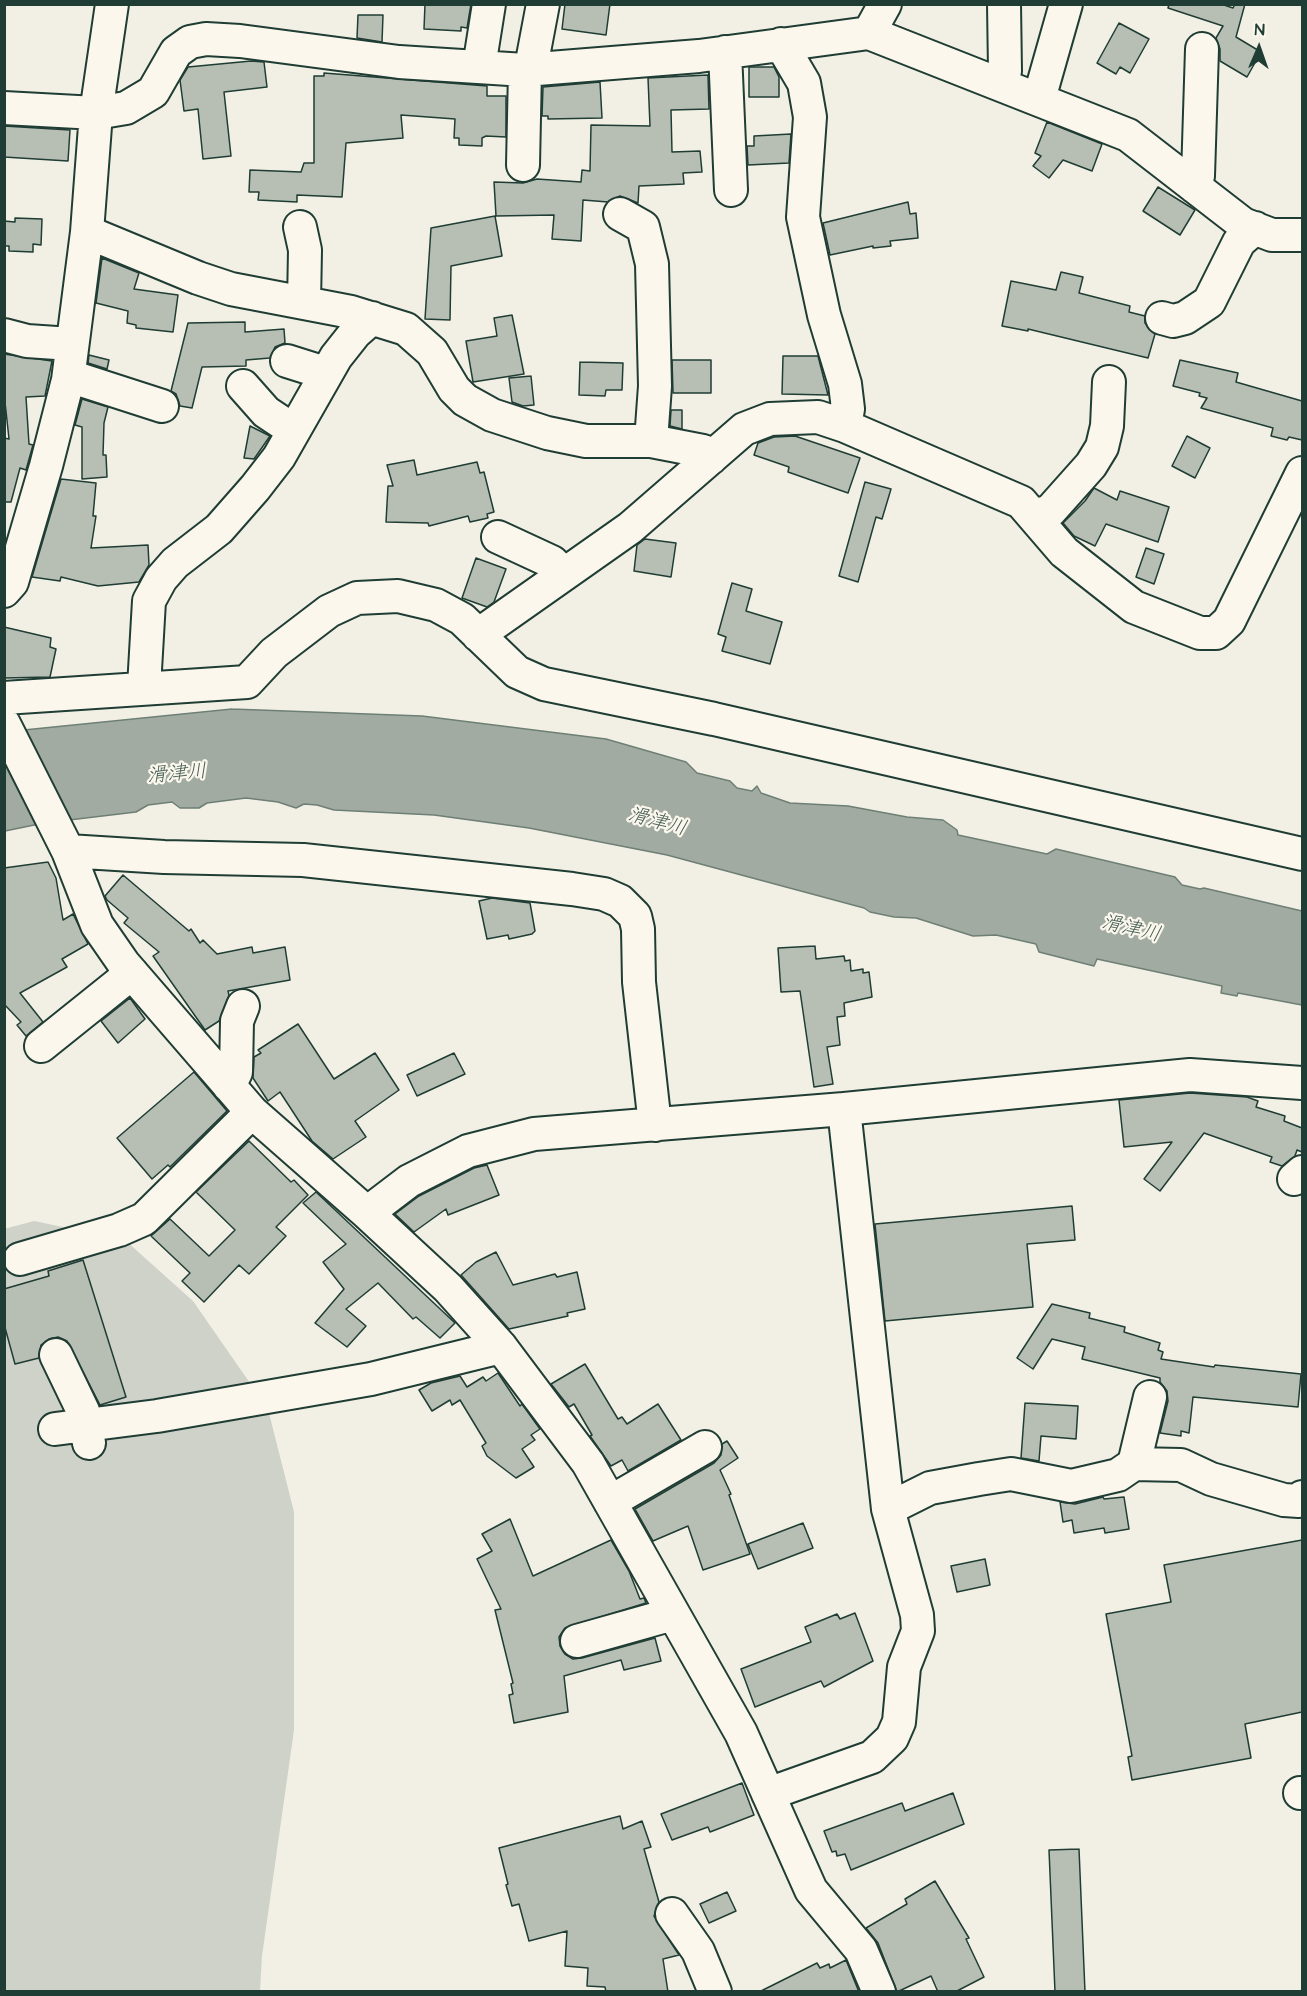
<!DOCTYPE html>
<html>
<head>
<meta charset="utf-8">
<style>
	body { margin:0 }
	#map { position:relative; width:1307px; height:1996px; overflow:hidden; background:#f2f0e5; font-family:"Architects Daughter",sans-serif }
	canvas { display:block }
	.frame { position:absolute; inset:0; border:6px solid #1f3d34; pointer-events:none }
	.north { position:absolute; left:1229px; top:18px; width:60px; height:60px; -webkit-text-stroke:4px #fbf7ec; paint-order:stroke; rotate:2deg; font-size:16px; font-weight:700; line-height:24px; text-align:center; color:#1f3d34 }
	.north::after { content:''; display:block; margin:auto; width:21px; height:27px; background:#1f3d34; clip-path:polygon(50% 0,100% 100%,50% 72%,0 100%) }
</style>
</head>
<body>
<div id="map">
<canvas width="1307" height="1996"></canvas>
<div class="frame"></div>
<div class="north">N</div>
</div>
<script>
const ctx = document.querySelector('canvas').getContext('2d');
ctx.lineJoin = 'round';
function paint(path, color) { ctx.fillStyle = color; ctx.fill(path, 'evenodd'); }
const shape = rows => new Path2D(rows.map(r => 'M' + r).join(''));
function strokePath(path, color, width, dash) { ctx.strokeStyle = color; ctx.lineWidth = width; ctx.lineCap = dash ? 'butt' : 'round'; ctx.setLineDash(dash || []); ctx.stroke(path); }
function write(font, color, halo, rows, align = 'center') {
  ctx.font = font + ' "Architects Daughter","Klee One",sans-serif'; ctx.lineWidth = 4.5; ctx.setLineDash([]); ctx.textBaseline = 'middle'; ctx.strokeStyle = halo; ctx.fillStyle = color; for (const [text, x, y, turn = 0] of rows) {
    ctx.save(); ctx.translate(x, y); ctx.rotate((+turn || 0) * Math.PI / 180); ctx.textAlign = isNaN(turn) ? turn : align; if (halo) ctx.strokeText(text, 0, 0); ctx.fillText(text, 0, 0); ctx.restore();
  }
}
paint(shape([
	[34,1221,125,1240,193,1301,268,1409,294,1512,294,1730,262,1956,260,1991,5,1992,4,1229]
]), '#cfd2c8');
const water = shape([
	[232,709,422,716,606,739,686,762,697,773,730,781,737,788,752,791,757,786,761,793,790,803,848,806,907,817,943,820,957,830,958,835,1047,854,1056,849,1175,877,1182,885,1200,889,1204,888,1302,911,1302,1005,1238,993,1237,996,1221,993,1222,986,1097,959,1094,966,1039,952,1036,944,996,935,973,936,916,918,894,917,870,912,864,908,667,855,529,828,434,815,334,810,317,805,304,804,296,808,278,802,246,798,207,803,199,808,180,808,172,802,148,805,136,812,44,823,5,831,4,732,232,709]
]);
paint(water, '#a2aba1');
strokePath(water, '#6e7f75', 1.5);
const building = shape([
	[425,4,471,4,467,28,461,27,461,31,424,29,425,4],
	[565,4,610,4,606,35,562,29,565,4],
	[1169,4,1221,4,1233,8,1235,4,1245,4,1236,37,1261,52,1247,77,1220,61,1220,49,1216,38,1223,26,1168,8,1169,4],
	[358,15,383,15,382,42,357,38,358,15],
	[1119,23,1149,39,1130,73,1120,67,1116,74,1097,63,1119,23],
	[251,61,264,62,267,87,224,92,231,156,203,159,198,109,184,111,180,80,188,67,251,61],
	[749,67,774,67,779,77,779,97,749,97,749,67],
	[324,73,487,86,487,96,506,96,506,137,486,136,482,138,482,146,459,145,459,138,454,138,455,119,401,115,403,138,346,143,342,197,297,195,297,202,258,200,259,192,249,192,250,170,301,172,304,163,314,163,314,76,324,76,324,73],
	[708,75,709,109,671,110,672,152,700,151,702,172,683,173,684,184,639,186,638,203,620,196,608,202,583,200,581,241,552,239,554,215,496,216,494,182,523,183,537,179,581,182,582,170,590,171,591,125,650,126,648,78,708,75],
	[600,82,602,118,548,119,548,116,542,116,543,87,600,82],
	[1047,122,1102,144,1092,171,1063,160,1049,178,1033,166,1041,156,1035,153,1047,122],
	[4,126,70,130,68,161,4,157,4,126],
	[791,134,789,163,748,165,747,146,754,146,754,136,791,134],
	[1158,187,1195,210,1180,235,1143,211,1158,187],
	[908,202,910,214,916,213,918,238,890,241,891,246,873,248,873,246,830,255,823,223,908,202],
	[495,216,502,256,451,266,450,320,425,319,431,228,495,216],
	[15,218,42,219,41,245,33,244,33,252,9,251,9,246,4,246,4,221,15,222,15,218],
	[102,258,139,273,134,289,178,295,173,332,136,328,136,325,127,323,128,311,96,303,102,258],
	[1061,272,1083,277,1079,293,1130,306,1129,312,1145,316,1145,323,1155,334,1148,358,1028,329,1028,331,1002,326,1011,281,1056,290,1061,272],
	[512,315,524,374,473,382,466,341,497,336,494,318,512,315],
	[245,322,245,332,284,329,285,343,275,347,270,358,246,360,246,366,202,367,192,408,180,406,176,394,171,391,188,323,245,322],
	[4,354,52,361,45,396,26,397,29,444,33,445,26,470,20,468,11,502,4,502,4,438,9,439,4,393,4,354],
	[89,355,109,360,107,369,88,363,89,355],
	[783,356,818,356,828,395,782,394,783,356],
	[672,360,711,360,711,393,673,393,672,360],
	[1180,360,1238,373,1236,382,1302,401,1302,440,1289,437,1287,440,1271,436,1273,428,1201,408,1207,398,1199,396,1200,393,1173,386,1180,360],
	[580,362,623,363,622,390,606,390,605,396,579,395,580,362],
	[531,376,534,405,523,406,512,402,509,378,531,376],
	[82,399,108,407,104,423,103,455,106,455,107,477,82,479,82,427,75,425,82,399],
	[671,410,682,410,682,429,670,426,671,410],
	[250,426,270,436,254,459,244,458,250,426],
	[795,436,860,458,848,493,788,472,789,467,754,455,758,443,774,437,795,436],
	[1187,436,1210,448,1195,478,1172,466,1187,436],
	[414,460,417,475,477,462,480,473,484,472,494,512,487,514,488,518,470,522,468,516,429,526,428,523,386,522,388,486,393,486,387,465,414,460],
	[61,479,96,483,93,516,96,516,91,548,148,545,149,565,139,582,98,586,61,577,60,581,32,577,61,479],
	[865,482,891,489,882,519,876,517,858,582,839,576,865,482],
	[1094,488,1117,500,1120,491,1169,507,1158,542,1106,524,1095,546,1074,536,1063,523,1085,501,1094,488],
	[645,539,676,543,671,577,634,571,637,545,645,539],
	[1146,548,1164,554,1154,584,1136,577,1146,548],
	[476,558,506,569,494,602,487,607,462,598,476,558],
	[732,583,752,589,746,611,782,622,770,664,722,651,726,637,718,634,732,583],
	[4,627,51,638,50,647,56,649,50,677,4,678,4,627],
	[48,862,56,878,63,920,73,914,88,944,62,959,67,967,20,993,43,1022,26,1036,17,1025,21,1022,4,1004,4,868,48,862],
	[123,875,189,931,191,929,200,943,203,940,217,954,252,947,253,953,285,947,290,980,228,991,229,995,219,1021,205,1030,153,956,159,952,124,923,128,918,107,900,105,896,123,875],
	[492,898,530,903,535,931,532,934,509,939,508,935,487,939,479,901,492,898],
	[815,946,816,959,844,956,845,961,850,960,851,971,863,969,863,973,869,972,872,997,844,1003,845,1016,837,1017,840,1045,827,1047,833,1084,814,1087,800,991,781,992,778,948,815,946],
	[130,998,145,1019,118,1043,101,1021,130,998],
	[298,1024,334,1079,375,1053,399,1090,355,1121,366,1137,333,1159,312,1141,280,1092,268,1101,253,1078,254,1057,261,1053,258,1050,298,1024],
	[454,1053,465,1074,417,1096,407,1075,454,1053],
	[194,1072,227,1111,170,1167,168,1165,152,1179,117,1138,194,1072],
	[1190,1093,1247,1097,1258,1101,1256,1107,1285,1116,1284,1121,1302,1128,1302,1152,1297,1150,1295,1156,1282,1166,1270,1162,1272,1157,1204,1133,1160,1191,1144,1179,1172,1142,1124,1147,1119,1100,1190,1093],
	[249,1141,291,1182,294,1180,308,1195,276,1227,286,1236,249,1274,239,1265,204,1302,182,1281,190,1273,151,1236,170,1219,209,1256,235,1230,196,1192,249,1141],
	[487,1165,499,1195,448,1215,446,1209,414,1232,395,1214,419,1196,474,1168,487,1165],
	[316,1192,455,1323,440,1338,416,1317,413,1319,378,1283,346,1309,366,1326,347,1347,315,1323,344,1289,323,1262,346,1244,303,1203,316,1192],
	[1072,1206,1075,1240,1027,1244,1033,1307,885,1321,875,1224,1072,1206],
	[496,1252,513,1285,555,1274,557,1277,577,1272,585,1309,567,1313,568,1316,509,1329,461,1275,476,1262,496,1252],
	[83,1260,126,1397,100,1405,67,1341,58,1337,49,1339,41,1345,39,1358,15,1364,4,1324,4,1289,49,1276,48,1271,83,1260],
	[1052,1304,1090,1313,1089,1318,1125,1327,1124,1332,1160,1343,1158,1350,1163,1352,1161,1359,1214,1367,1215,1365,1301,1374,1298,1407,1193,1397,1189,1433,1181,1431,1181,1436,1160,1433,1168,1401,1167,1391,1160,1382,1160,1378,1082,1359,1085,1347,1052,1339,1033,1369,1017,1358,1052,1304],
	[585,1364,618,1419,622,1417,627,1424,658,1404,681,1440,628,1471,622,1460,611,1466,590,1436,592,1435,574,1404,569,1407,551,1384,585,1364],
	[498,1373,520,1406,522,1404,540,1429,531,1435,535,1440,522,1449,534,1467,516,1478,487,1456,482,1446,486,1443,460,1400,452,1405,450,1400,432,1411,419,1390,431,1383,460,1376,467,1387,483,1377,486,1381,498,1373],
	[1025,1403,1078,1406,1076,1439,1041,1436,1039,1461,1021,1458,1025,1403],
	[727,1441,738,1458,720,1470,731,1494,729,1495,750,1554,703,1570,688,1526,653,1541,635,1509,714,1463,721,1455,722,1444,727,1441],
	[1103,1497,1104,1499,1124,1497,1129,1529,1105,1533,1104,1528,1074,1533,1072,1520,1063,1522,1060,1502,1075,1504,1103,1497],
	[510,1519,533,1576,611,1540,629,1571,640,1599,644,1598,646,1603,565,1628,559,1637,560,1646,565,1654,573,1659,582,1658,655,1638,661,1661,624,1670,621,1660,564,1676,568,1712,514,1723,509,1695,513,1694,511,1684,513,1683,495,1610,501,1609,477,1559,492,1551,482,1534,510,1519],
	[803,1523,813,1548,758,1569,748,1544,803,1523],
	[1302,1540,1302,1712,1245,1724,1251,1758,1132,1780,1128,1757,1132,1756,1106,1614,1171,1602,1164,1565,1302,1540],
	[985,1559,990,1585,957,1592,951,1566,985,1559],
	[855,1613,873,1661,824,1687,821,1681,755,1707,741,1669,811,1642,805,1627,837,1614,840,1619,855,1613],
	[742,1783,754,1815,710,1832,708,1827,672,1840,661,1814,742,1783],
	[953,1793,964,1824,851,1870,845,1854,837,1856,836,1851,832,1852,824,1831,902,1803,905,1811,953,1793],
	[620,1816,623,1829,642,1821,651,1847,644,1849,659,1902,654,1916,679,1955,663,1959,668,1992,606,1992,605,1987,587,1986,588,1968,565,1966,567,1931,529,1941,519,1904,512,1906,506,1885,508,1884,499,1848,620,1816],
	[1079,1849,1085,1992,1055,1992,1049,1850,1079,1849],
	[935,1881,969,1938,966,1939,984,1977,955,1992,938,1992,931,1976,897,1992,878,1943,866,1928,907,1904,905,1899,935,1881],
	[727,1892,736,1911,709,1923,700,1904,727,1892],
	[846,1960,859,1992,759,1992,817,1963,820,1968,829,1964,830,1968,846,1960]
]);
paint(building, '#b7beb3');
strokePath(building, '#1f3d34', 1.5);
const minor = shape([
	[869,33,885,4],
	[781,44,804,83,810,117,803,217,824,315,845,384,848,409,845,426],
	[725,52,731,190],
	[479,67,489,4],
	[1001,85,1005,71,1004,4],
	[1039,99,1066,4],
	[4,108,96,113,126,108,153,92,176,52,190,42,206,39,240,41,399,62,525,70,699,56,869,33,1128,135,1243,224,1272,235,1302,235],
	[523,165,525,70,532,62,543,4],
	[1195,187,1198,176,1202,49],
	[620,214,643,227,652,264,655,386,651,441],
	[300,227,305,250,304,303],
	[87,232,198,278,231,289,351,312,406,329,432,352,454,389,465,400,492,415,547,433,586,441,651,441,703,451,711,458],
	[1162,318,1173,321,1185,318,1209,302,1239,242,1255,228],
	[4,335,27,341,71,344],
	[287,361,325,373],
	[69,376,162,406],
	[243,386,266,412,293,430],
	[1034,516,1050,511,1091,465,1102,447,1107,426,1109,382],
	[498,537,552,562,564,574],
	[4,591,12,582,46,466,68,380,87,232,96,113,112,4],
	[478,635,630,528,744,429,770,419,818,417,845,426,1021,502,1064,552,1134,607,1200,633,1216,633,1229,621,1302,473],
	[144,687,149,601,161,579,175,563,219,529,255,488,279,457,336,357,355,333,372,318],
	[4,698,247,682,274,653,329,611,357,598,398,596,436,605,462,619,517,672,544,684,714,719,1302,854],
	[4,724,68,851,97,925,124,964,252,1112,367,1213,448,1288,501,1347,588,1463,741,1733,811,1890,861,1950,879,1992],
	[68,851,164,857,303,860,572,889,604,894,620,901,635,916,638,929,639,982,655,1125],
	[41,1046,132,973],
	[229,1086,236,1072,237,1021,243,1006],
	[1294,1179,1302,1172],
	[367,1213,409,1181,468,1151,534,1134,844,1109,1190,1075,1302,1083],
	[20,1259,119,1230,144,1219,252,1112],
	[56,1355,83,1411,89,1443],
	[55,1429,157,1416,371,1379,501,1347],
	[1134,1464,1150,1397],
	[610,1502,705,1447],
	[888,1509,930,1488,979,1479,1011,1474,1071,1486,1118,1475,1134,1464,1181,1465,1211,1479,1284,1500,1299,1501,1302,1497],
	[577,1641,673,1614],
	[1300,1793,1302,1793],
	[768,1794,872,1757,892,1738,899,1722,904,1667,918,1631,917,1615,888,1509,844,1109],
	[672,1914,698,1951,715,1992]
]);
strokePath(minor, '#1f3d34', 36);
strokePath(minor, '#fbf7ec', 32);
write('italic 20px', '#465e55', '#fbf7ec', [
	["滑津川",177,775,-5],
	["滑津川",657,823,15],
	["滑津川",1131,930,13]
]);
</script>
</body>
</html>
